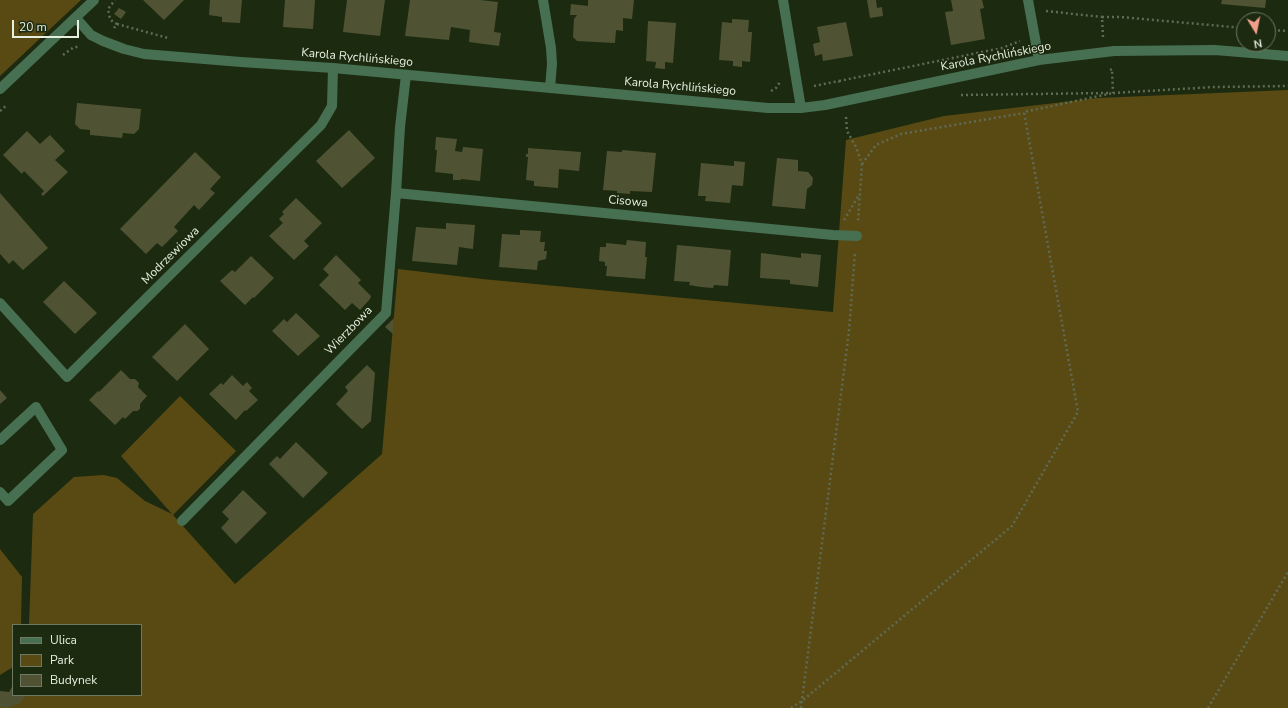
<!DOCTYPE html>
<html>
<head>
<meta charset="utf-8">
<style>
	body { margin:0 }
	#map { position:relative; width:1288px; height:708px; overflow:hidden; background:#1c2a10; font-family:"Nunito Sans",sans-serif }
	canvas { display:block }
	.legend { position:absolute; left:12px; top:624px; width:130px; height:72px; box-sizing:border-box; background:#1c2a10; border:1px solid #6d7963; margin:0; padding:5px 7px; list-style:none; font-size:12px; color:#e6f0df }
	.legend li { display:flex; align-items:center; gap:8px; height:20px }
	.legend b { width:20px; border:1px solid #6d7963 }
	.north { position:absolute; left:1236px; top:12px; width:40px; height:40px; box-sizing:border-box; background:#1c2a10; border:1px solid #6d7963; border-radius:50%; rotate:170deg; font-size:11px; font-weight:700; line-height:16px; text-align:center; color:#e6f0df }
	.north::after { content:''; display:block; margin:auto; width:14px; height:18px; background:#f49d8b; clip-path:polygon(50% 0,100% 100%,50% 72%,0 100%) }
	.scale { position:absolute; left:12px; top:20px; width:67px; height:18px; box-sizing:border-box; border:2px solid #e6f0df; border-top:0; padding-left:5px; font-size:12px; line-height:14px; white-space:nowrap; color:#e6f0df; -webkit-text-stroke:3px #1c2a10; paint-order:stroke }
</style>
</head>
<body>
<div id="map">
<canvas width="1288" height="708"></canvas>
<ul class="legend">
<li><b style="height:5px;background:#476f52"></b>Ulica</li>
<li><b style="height:11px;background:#594a14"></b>Park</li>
<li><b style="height:11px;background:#505333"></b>Budynek</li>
</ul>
<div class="north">N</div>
<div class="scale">20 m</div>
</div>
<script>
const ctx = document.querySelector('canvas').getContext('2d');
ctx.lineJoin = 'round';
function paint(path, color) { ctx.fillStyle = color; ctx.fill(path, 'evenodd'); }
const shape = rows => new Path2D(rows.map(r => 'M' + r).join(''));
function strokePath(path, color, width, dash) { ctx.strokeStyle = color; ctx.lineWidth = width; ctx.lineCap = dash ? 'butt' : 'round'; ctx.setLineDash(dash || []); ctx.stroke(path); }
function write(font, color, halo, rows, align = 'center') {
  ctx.font = font + ' "Nunito Sans",sans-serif'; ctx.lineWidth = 3; ctx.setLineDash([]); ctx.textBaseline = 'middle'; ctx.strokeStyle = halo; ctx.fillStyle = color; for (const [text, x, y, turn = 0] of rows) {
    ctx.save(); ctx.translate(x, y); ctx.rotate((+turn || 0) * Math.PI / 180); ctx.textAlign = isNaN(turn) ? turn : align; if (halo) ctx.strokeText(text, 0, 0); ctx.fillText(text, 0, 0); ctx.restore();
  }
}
paint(shape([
	[0,0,81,0,0,76],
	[1288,90,1288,708,0,708,0,707,26,695,141,695,141,625,29,625,33,514,74,477,104,475,117,478,145,501,172,514,121,456,180,396,236,451,173,515,235,584,382,454,398,269,482,279,833,312,846,140,944,116,1098,98],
	[0,549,22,577,21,625,13,625,13,667,0,675]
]), '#594a14');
paint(shape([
	[143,0,184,0,164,20],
	[210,0,242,0,240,23,222,22,222,17,209,15],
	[285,0,315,0,313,29,283,27],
	[347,0,385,0,380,36,343,32],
	[410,0,480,0,498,2,494,32,501,33,499,46,469,42,470,30,451,27,449,40,405,36],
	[588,0,634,0,632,19,623,18,623,31,616,30,615,43,577,41,573,37,574,19,577,15,570,15,571,4,588,6],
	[867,0,876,0,877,8,882,7,883,16,870,18],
	[951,0,982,0,984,8,980,9,985,39,951,45,945,12,953,11],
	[1222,0,1266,0,1265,8,1221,4],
	[119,8,126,12,121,19,114,14],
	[732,19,749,20,748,32,752,32,750,62,742,61,742,67,733,66,733,61,719,60,722,22,732,23],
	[648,21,676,23,673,63,665,62,665,69,655,68,656,62,646,61],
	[846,22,853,56,823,61,822,54,815,56,813,44,820,42,817,27],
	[77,103,141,109,139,129,134,134,123,133,122,138,90,135,90,130,80,129,75,124],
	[349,130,375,158,342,188,316,161],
	[27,131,40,144,50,135,65,151,55,160,68,172,43,196,41,194,44,191,24,171,22,174,3,155],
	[436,137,457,139,455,151,462,152,463,147,483,149,480,181,461,179,461,180,453,180,453,174,435,172,437,150,435,150],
	[528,148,581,152,579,171,559,169,558,188,534,186,534,181,526,180,528,157,526,157,526,154,528,154],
	[622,150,656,153,652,192,630,191,630,194,617,193,617,191,603,190,607,151,622,152],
	[195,152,221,177,210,189,215,193,199,210,194,205,174,227,178,231,162,247,157,243,146,254,120,229],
	[777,158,798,160,798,171,808,172,813,178,812,185,807,189,805,209,772,206],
	[734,161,745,162,743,186,732,185,730,203,705,201,706,196,698,196,701,163,734,166],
	[0,193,48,248,23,270,13,260,9,264,0,254],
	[296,198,322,223,304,241,309,246,294,260,269,236,283,223,279,219,284,214,282,212],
	[446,223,475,225,473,249,459,247,457,265,412,261,416,227,446,229],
	[520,230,541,231,540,242,545,242,544,251,547,251,546,259,538,261,537,270,499,267,502,234,520,235],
	[627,240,646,242,645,257,647,257,645,279,606,276,607,266,605,266,605,262,599,261,600,247,606,247,606,243,626,245],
	[677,245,731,250,728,286,714,285,713,288,701,287,689,285,690,282,674,281],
	[761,253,801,258,801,253,821,255,818,287,790,284,790,280,760,278],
	[336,255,361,280,358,283,371,296,370,299,360,310,352,303,345,310,319,285,329,275,323,269],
	[251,256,274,278,254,298,253,297,245,305,220,281,232,270,235,272],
	[64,281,97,313,75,334,43,302],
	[296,313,320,336,298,356,272,331,284,319,287,322],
	[394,318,393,334,385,327],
	[185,324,209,349,177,381,152,357],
	[367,365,375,373,371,421,362,429,351,419,336,404,348,391,345,387],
	[121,370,130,379,135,379,139,383,138,387,147,396,140,404,140,409,137,411,133,411,125,419,123,417,115,425,89,400,98,391,99,392],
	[232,375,243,386,247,382,252,388,249,391,258,400,246,411,245,410,236,420,209,394,221,383,223,385],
	[0,390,7,398,0,404],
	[296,442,328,473,303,498,269,464,277,456,280,459],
	[243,490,267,513,236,544,221,528,229,519,222,512],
	[13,685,13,695,26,695,20,703,7,708,0,707,0,691,9,692]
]), '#505333');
strokePath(shape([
	[1046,11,1102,17],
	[117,24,168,38],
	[114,28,117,24,113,22,110,19,108,9,115,0],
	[1268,30,1288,31],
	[1103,37,1102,17,1120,17,1244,28],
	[63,55,74,47,80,47],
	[1110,70,1112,69,1113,93],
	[839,81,1002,48,1020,41],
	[814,86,839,81,840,85],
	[771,91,776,88,780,82],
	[1113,93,1214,87,1288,86],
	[961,95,1108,93],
	[0,111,7,105],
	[846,117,847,131,856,147,862,164,858,221],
	[862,164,876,145,901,134,1024,113],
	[844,220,859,195],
	[791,708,802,701,1012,526,1078,412,1024,112,1113,93],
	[801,708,849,331,855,252],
	[1208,708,1288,572]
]), '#5f6b54', 2.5, [2, 3]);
strokePath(shape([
	[543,0,551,48,552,64,550,88],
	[783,0,801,108],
	[1028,0,1039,60],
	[76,18,91,35,103,41,124,49,144,54,241,62,333,68,768,108,801,108,825,105,1039,60,1114,51,1215,50,1288,56],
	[0,89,94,0],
	[396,193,833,235,857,236],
	[0,303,67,377,321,125,332,106,333,68],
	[0,440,36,407,62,450,8,501,0,492],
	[182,521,386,313,396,193,400,127,406,75]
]), '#476f52', 10);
write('12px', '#e6f0df', '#1c2a10', [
	["Karola Rychlińskiego",996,57,-11],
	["Karola Rychlińskiego",357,58,5],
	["Karola Rychlińskiego",680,87,5],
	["Cisowa",628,202,5],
	["Modrzewiowa",171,256,-45],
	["Wierzbowa",349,331,-46]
]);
</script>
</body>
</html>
